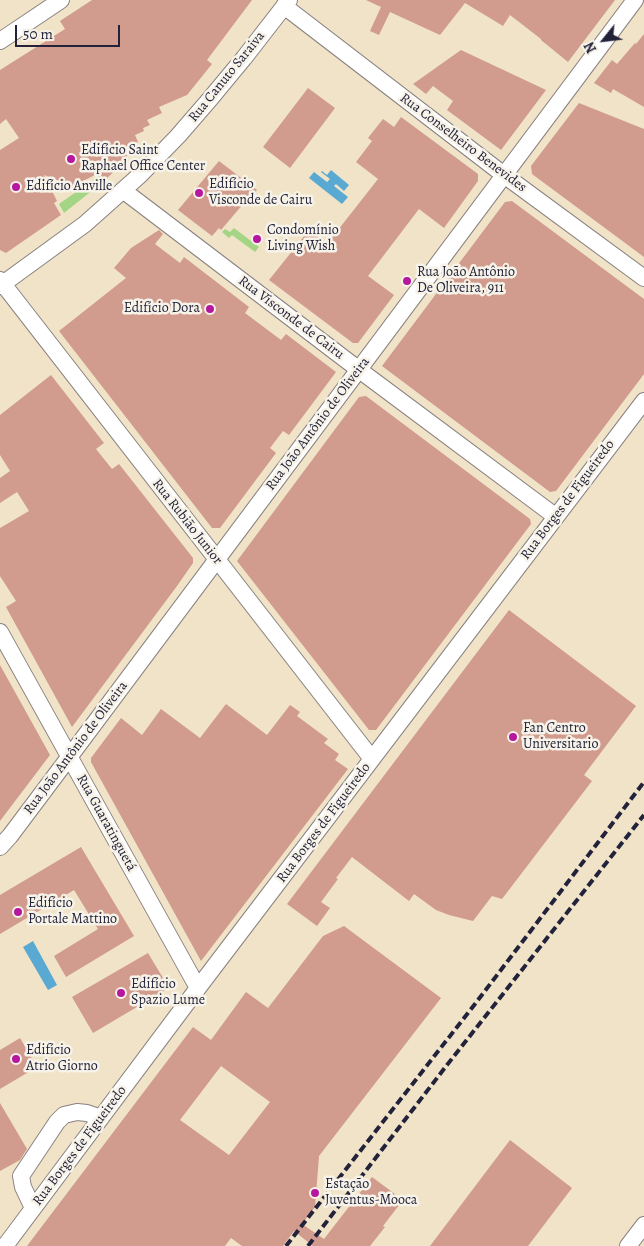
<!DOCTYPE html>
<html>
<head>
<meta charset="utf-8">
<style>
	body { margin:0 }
	#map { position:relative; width:644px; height:1246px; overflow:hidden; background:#f0e3c7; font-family:Alegreya,serif }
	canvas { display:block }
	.north { position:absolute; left:579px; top:15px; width:50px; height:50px; -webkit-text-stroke:4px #f7f3e8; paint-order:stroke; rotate:241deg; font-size:14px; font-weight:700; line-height:20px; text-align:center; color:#22223b }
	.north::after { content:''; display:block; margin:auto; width:18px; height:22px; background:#22223b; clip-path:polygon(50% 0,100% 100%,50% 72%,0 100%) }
	.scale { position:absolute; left:15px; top:25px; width:105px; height:22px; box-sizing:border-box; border:2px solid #22223b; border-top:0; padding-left:6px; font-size:15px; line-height:18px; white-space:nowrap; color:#22223b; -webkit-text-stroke:4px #f7f3e8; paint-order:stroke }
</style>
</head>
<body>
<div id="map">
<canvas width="644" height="1246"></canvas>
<div class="north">N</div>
<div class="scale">50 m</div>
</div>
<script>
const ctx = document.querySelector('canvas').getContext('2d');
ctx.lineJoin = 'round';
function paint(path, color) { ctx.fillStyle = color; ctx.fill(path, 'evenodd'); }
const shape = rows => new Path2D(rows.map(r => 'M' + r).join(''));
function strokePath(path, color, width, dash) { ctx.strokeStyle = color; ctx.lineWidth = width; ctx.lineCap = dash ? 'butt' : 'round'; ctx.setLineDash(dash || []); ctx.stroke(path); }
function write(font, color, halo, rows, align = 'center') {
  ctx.font = font + ' Alegreya,serif'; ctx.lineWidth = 5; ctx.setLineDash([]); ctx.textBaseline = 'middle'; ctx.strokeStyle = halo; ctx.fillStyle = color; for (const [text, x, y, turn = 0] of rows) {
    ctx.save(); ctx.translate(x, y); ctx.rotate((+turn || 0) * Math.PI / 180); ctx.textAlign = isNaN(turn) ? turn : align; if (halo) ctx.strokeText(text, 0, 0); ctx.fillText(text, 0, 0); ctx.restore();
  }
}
paint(shape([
	[100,175,104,181,64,213,59,204],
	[234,228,259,247,255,252,232,235,229,238,222,232,225,229,230,232]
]), '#a4d584');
paint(shape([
	[331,170,349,185,344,191,336,184,334,186,348,197,342,204,309,178,314,172,327,182,330,179,321,172,322,171,327,175],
	[33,941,57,985,48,990,23,947]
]), '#59a9d3');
paint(shape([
	[92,0,252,0,207,60,212,64,187,95,159,107,162,113,147,120,150,125,143,128,144,131,135,135,138,142,123,148,128,158,104,181,99,173,73,186,44,175,57,201,54,203,61,215,6,253,0,250,0,150,19,138,6,119,0,124,0,70,65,29,60,21],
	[366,0,615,0,568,62,541,40,541,39,510,15,503,26,465,3,440,35,390,12,379,35,370,31,381,7],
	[644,34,644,107,613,89,611,93,594,83,612,60,617,64,635,43,636,44],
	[461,50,546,90,501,150,447,110,453,101,433,86,426,94,413,84],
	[308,88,335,108,290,168,263,147],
	[579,103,644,129,644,257,532,174,531,166],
	[401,117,478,174,478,181,444,228,419,209,368,276,394,295,358,343,353,343,269,280,309,230,327,244,378,179,356,162,372,141,368,138,383,119,394,127],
	[219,161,257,190,245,204,244,203,221,230,219,228,212,236,178,210],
	[512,201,644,299,644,374,556,491,550,492,382,366,505,202],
	[159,230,163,234,155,244,180,263,184,257,249,307,245,313,281,340,286,334,336,372,289,435,283,431,270,448,276,453,220,528,212,528,59,331,126,278,114,268,131,248],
	[51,375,104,443,96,449,112,469,119,464,193,558,193,563,177,586,72,727,6,607,16,601,0,576,0,528,29,511,17,492,0,503,0,478,10,471,0,455,0,415],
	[366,396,530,519,531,524,376,730,369,730,237,561,359,397],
	[509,610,636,706,584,775,592,781,502,899,492,896,473,921,449,915,436,910,414,894,409,901,352,857,336,878,338,879,321,902,330,908,317,926,287,904],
	[0,665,50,755,0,821],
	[226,704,267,735,290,705,300,712,297,716,328,739,324,743,339,754,335,760,348,769,201,961,91,762,91,758,121,718,142,735,161,709,200,738],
	[81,847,134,936,66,977,54,956,98,929,74,890,0,934,0,895],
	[344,926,441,998,319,1156,315,1207,302,1224,324,1239,372,1177,403,1200,383,1226,385,1227,370,1246,313,1246,294,1231,283,1246,242,1246,231,1238,225,1246,27,1246,193,1027,211,1040,246,992,268,1008,323,936],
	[221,1066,270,1102,229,1155,180,1120],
	[148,953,169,988,93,1033,72,997],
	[20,1038,37,1067,0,1089,0,1050],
	[0,1103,27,1149,20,1160,0,1171],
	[510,1140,572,1188,528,1246,430,1246]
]), '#d19b8e');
const minor = shape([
	[284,6,504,175,644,278],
	[0,41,61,0],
	[124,191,358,369,555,516],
	[0,280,372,759],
	[0,286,85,224,140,175,178,136,210,99,244,58,289,0],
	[0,632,198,988],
	[0,847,10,836,85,736,635,0],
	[33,1208,23,1187,21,1176,57,1122,64,1115,77,1112,87,1113,101,1118],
	[5,1246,198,988,644,401],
	[628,1246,644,1225]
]);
strokePath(minor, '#898281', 18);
strokePath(minor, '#fff', 16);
strokePath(shape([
	[286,1246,475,1004,644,782],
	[308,1246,447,1065,644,815]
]), '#22223b', 4, [8, 4]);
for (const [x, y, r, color] of [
	[71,159,5,"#b5179e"],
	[16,187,5,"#b5179e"],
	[199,193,5,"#b5179e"],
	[257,239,5,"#b5179e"],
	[407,281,5,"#b5179e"],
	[210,309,5,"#b5179e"],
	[513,737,5,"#b5179e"],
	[18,912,5,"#b5179e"],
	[121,993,5,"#b5179e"],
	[16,1059,5,"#b5179e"],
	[315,1193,5,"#b5179e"]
]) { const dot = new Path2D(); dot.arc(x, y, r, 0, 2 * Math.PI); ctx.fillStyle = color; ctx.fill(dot); strokePath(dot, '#f7f3e8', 2); }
write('14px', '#22223b', '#f7f3e8', [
	["Rua Canuto Saraiva",227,77,-51],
	["Rua Conselheiro Benevides",463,143,37],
	["Rua Visconde de Cairu",291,318,37],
	["Rua João Antônio de Oliveira",318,424,-53],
	["Rua Borges de Figueiredo",568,500,-53],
	["Rua Rubião Junior",187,522,52],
	["Rua João Antônio de Oliveira",76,748,-53],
	["Rua Guaratinguetá",106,823,61],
	["Rua Borges de Figueiredo",324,823,-53],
	["Rua Borges de Figueiredo",80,1146,-53]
]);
write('14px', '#22223b', '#f7f3e8', [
	["Edifício Saint",81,151],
	["Raphael Office Center",81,167],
	["Edifício",209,185],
	["Visconde de Cairu",209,201],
	["Edifício Anville",26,187],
	["Condomínio",267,231],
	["Living Wish",267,247],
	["Rua João Antônio",417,273],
	["De Oliveira, 911",417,289],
	["Edifício Dora",200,309,"right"],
	["Fan Centro",523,729],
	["Universitario",523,745],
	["Edifício",28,904],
	["Portale Mattino",28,920],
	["Edifício",131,985],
	["Spazio Lume",131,1001],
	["Edifício",26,1051],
	["Atrio Giorno",26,1067],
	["Estação",325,1185],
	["Juventus-Mooca",325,1201]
], 'left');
</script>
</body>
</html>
